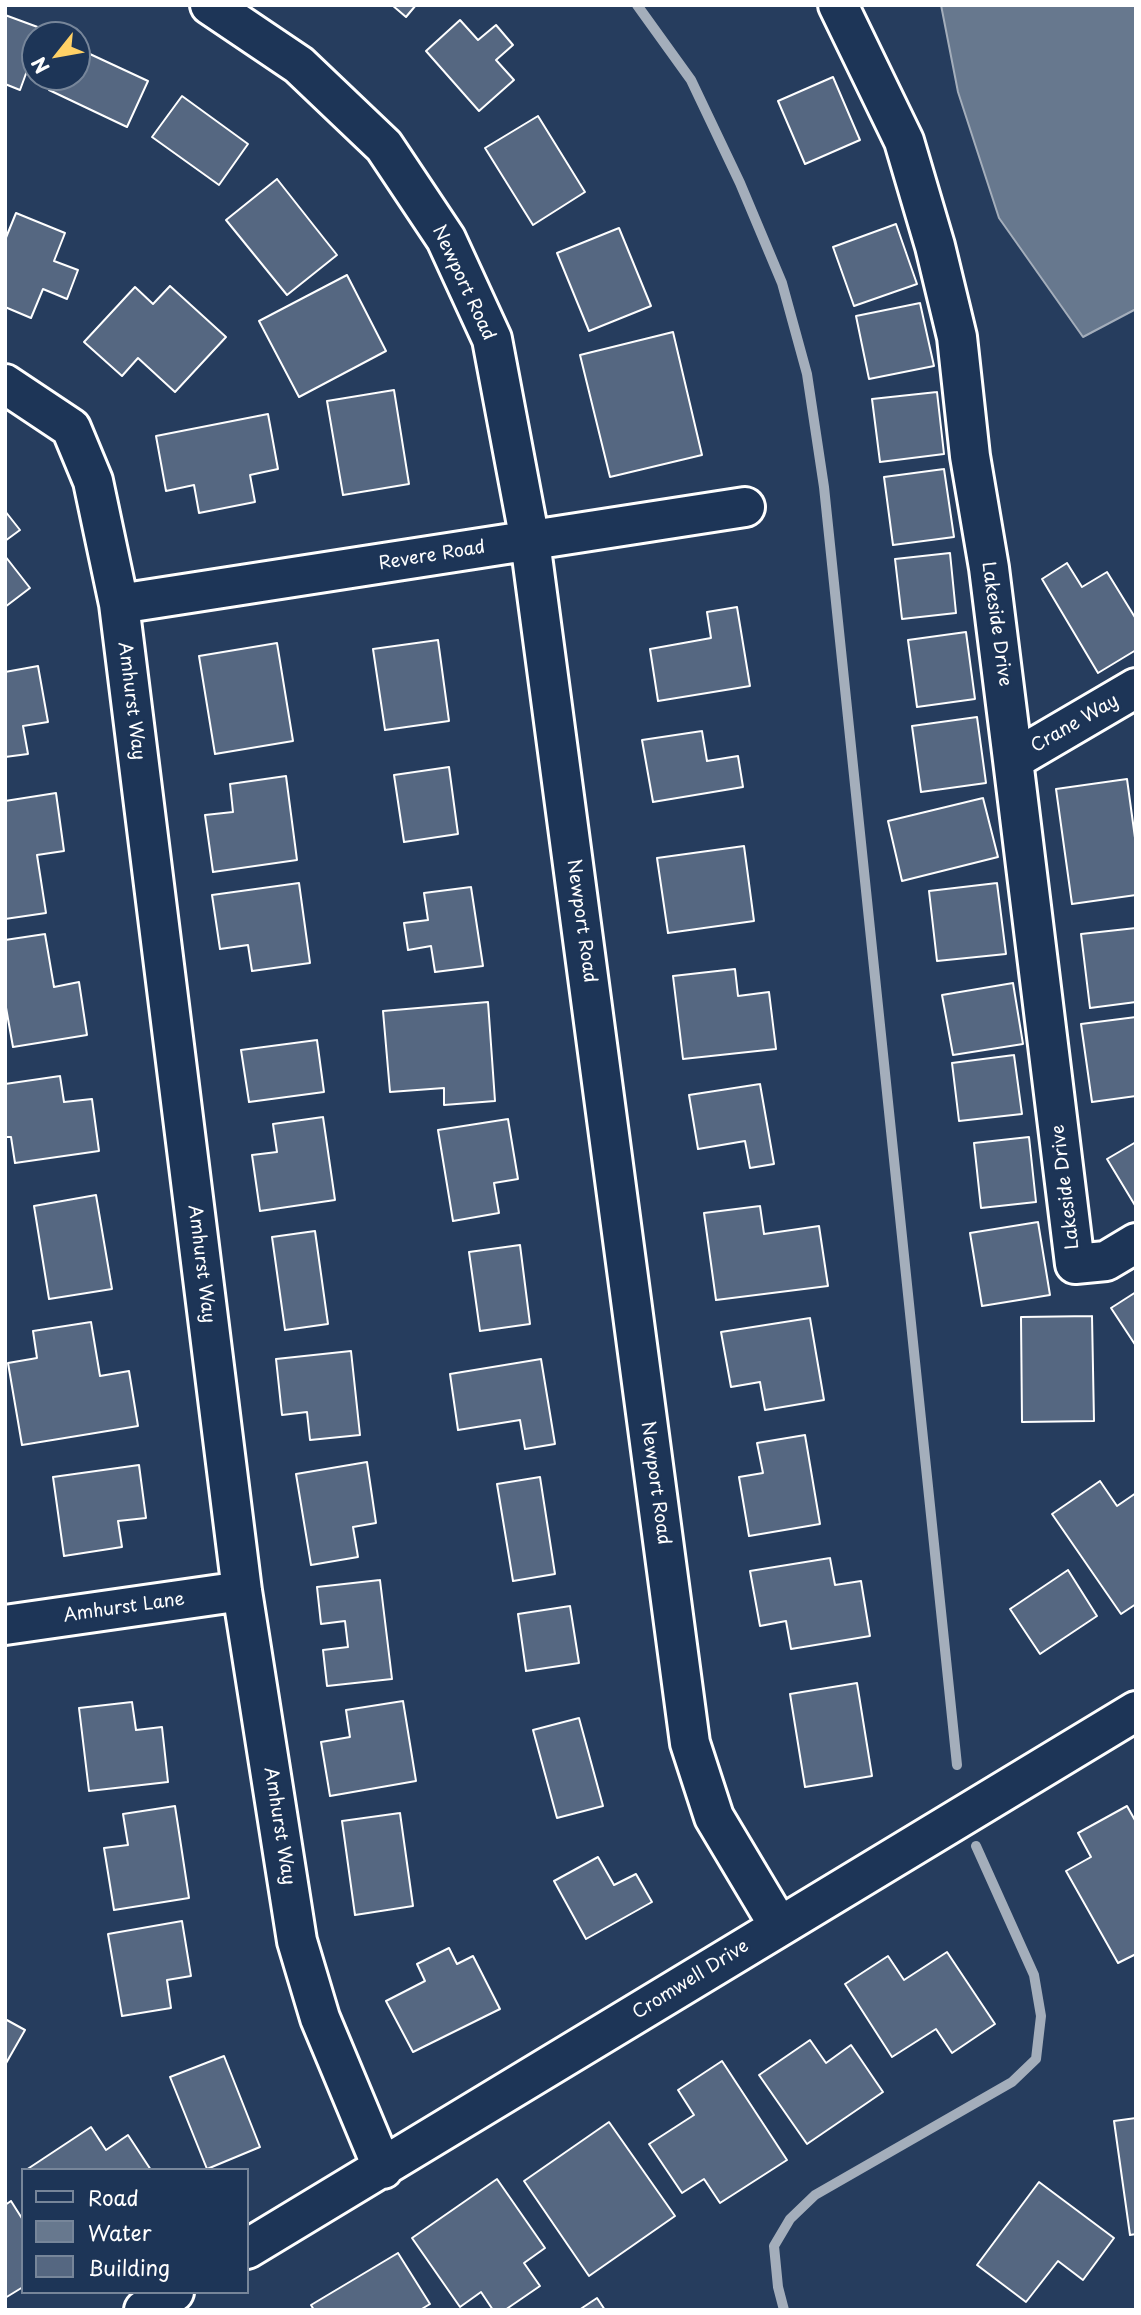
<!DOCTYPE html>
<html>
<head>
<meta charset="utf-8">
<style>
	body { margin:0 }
	#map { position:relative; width:1141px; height:2315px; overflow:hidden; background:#263d5e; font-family:"Playpen Sans",sans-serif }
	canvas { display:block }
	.frame { position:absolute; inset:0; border:7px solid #fff; pointer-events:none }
	.legend { position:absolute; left:21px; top:2168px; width:228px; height:126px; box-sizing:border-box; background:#1d3557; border:2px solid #77869a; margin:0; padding:9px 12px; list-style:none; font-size:21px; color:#fff }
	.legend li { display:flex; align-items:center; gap:14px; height:35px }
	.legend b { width:35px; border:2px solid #77869a }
	.north { position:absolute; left:21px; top:21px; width:70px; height:70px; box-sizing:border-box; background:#1d3557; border:2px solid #77869a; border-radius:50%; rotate:239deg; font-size:19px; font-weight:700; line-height:28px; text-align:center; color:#fff }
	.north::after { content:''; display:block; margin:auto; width:24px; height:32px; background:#ffd166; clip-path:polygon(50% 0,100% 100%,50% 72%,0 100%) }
</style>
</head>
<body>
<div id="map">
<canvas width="1141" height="2315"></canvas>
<div class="frame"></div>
<ul class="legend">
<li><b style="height:9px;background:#1d3557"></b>Road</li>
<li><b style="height:19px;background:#67788e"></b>Water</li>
<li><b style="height:19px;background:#556781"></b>Building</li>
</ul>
<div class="north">N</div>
</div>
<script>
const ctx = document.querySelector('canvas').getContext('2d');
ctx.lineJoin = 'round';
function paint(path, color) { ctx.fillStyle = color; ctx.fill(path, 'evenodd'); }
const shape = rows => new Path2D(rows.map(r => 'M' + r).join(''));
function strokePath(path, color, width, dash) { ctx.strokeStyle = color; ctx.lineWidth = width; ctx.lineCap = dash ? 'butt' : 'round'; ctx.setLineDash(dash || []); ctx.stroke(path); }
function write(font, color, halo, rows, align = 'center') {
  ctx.font = font + ' "Playpen Sans",sans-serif'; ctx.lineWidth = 5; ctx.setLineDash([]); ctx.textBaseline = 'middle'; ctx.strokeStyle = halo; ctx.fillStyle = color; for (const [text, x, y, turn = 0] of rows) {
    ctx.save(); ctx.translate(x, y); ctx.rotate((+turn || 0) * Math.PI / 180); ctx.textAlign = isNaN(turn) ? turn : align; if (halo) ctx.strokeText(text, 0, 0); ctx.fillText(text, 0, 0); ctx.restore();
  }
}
const water = shape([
	[941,5,1136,5,1136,309,1083,337,999,218,958,92,941,5]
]);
paint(water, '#67788e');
strokePath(water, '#a4aebb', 2);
strokePath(shape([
	[637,5,691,80,740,183,782,283,807,374,824,487,957,1765],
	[784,2310,778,2287,774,2246,790,2219,815,2195,1012,2082,1036,2059,1041,2016,1034,1975,976,1846]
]), '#a4aebb', 10);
const building = shape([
	[392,5,416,5,406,17,392,5],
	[5,15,43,29,40,35,35,35,35,49,20,90,5,84,5,15],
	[460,20,478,40,496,25,513,45,496,60,514,80,479,111,426,51,460,20],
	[77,48,148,81,127,127,49,90,55,77,77,77,77,48],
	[833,77,860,140,805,164,778,101,833,77],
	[182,96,248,144,219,185,152,137,182,96],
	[538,116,585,192,533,225,485,148,538,116],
	[277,179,337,255,287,295,226,220,277,179],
	[16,213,65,233,54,261,78,270,67,299,43,289,31,318,5,307,5,240,16,213],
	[896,224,917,284,854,306,833,247,896,224],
	[619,228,651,306,589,331,557,253,619,228],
	[347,275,386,351,299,397,259,321,347,275],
	[170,286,226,337,175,392,138,358,122,376,84,342,135,287,153,304,170,286],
	[920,303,934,366,869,379,856,316,920,303],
	[673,332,702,455,610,477,580,355,673,332],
	[394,390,409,484,343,495,327,401,394,390],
	[937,392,944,454,880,462,872,399,937,392],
	[268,414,278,469,250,475,255,502,199,513,194,485,166,491,156,436,268,414],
	[944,469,954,537,893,545,884,477,944,469],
	[5,511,20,530,5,541,5,511],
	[950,553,956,613,902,619,895,559,950,553],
	[5,556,30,588,5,607,5,556],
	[1067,563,1082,587,1107,572,1136,619,1136,650,1098,673,1042,579,1067,563],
	[737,607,750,686,658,701,650,649,711,638,707,612,737,607],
	[966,632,975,699,917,707,908,640,966,632],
	[438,640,449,721,385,730,373,649,438,640],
	[277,643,293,741,215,754,199,656,277,643],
	[38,666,48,722,23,726,28,754,5,757,5,672,38,666],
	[977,717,986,783,921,792,912,726,977,717],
	[702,731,707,761,738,756,743,787,653,802,642,740,702,731],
	[449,767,458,834,404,842,394,775,449,767],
	[286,776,297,860,213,872,205,815,233,812,230,784,286,776],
	[1127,779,1136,845,1136,895,1072,904,1056,789,1127,779],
	[56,793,64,851,37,855,46,913,5,919,5,801,56,793],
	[983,798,998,857,902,881,888,821,983,798],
	[744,846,754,921,668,933,657,858,744,846],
	[299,883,310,963,252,971,248,945,220,949,212,895,299,883],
	[997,883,1006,954,937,961,929,891,997,883],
	[471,887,483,966,435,972,431,946,408,950,404,923,428,920,424,893,471,887],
	[1136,928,1136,1002,1090,1008,1081,934,1136,928],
	[45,934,54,987,79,982,87,1035,13,1047,5,1002,5,940,45,934],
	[735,969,738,996,769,992,776,1049,683,1059,673,976,735,969],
	[1013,983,1023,1044,953,1055,942,995,1013,983],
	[488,1002,495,1101,444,1105,444,1088,390,1092,383,1011,488,1002],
	[1136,1017,1136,1096,1092,1102,1081,1024,1136,1017],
	[317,1040,324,1092,249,1102,241,1050,317,1040],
	[1014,1055,1022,1114,959,1121,952,1063,1014,1055],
	[60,1076,64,1102,92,1099,99,1151,15,1163,11,1137,5,1137,5,1084,60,1076],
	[760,1084,774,1164,750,1168,745,1141,698,1149,689,1095,760,1084],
	[323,1117,335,1200,260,1211,252,1155,277,1152,273,1124,323,1117],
	[508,1119,518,1179,494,1183,499,1213,453,1221,438,1130,508,1119],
	[1029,1137,1036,1202,981,1208,974,1143,1029,1137],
	[1136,1142,1136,1207,1107,1159,1136,1142],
	[96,1195,112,1289,49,1299,34,1206,96,1195],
	[760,1206,764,1234,819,1226,828,1286,716,1300,704,1213,760,1206],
	[1038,1222,1050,1295,982,1306,970,1233,1038,1222],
	[315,1231,328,1324,285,1330,272,1237,315,1231],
	[520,1245,530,1324,480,1331,469,1252,520,1245],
	[1136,1292,1136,1346,1111,1308,1136,1292],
	[1092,1316,1094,1421,1022,1422,1021,1317,1092,1316],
	[810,1318,824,1400,765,1410,760,1382,731,1387,721,1332,810,1318],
	[91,1322,100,1376,129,1371,138,1426,22,1445,8,1363,37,1358,33,1331,91,1322],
	[351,1351,360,1435,310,1440,307,1412,282,1415,276,1359,351,1351],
	[541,1359,555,1444,525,1449,520,1420,458,1430,450,1374,541,1359],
	[805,1435,820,1524,749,1536,739,1477,763,1473,757,1443,805,1435],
	[367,1462,376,1523,353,1527,358,1557,311,1565,296,1474,367,1462],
	[139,1465,146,1518,118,1521,122,1547,64,1556,53,1477,139,1465],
	[540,1477,555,1574,513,1581,497,1484,540,1477],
	[1100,1481,1117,1506,1136,1493,1136,1604,1121,1614,1052,1514,1100,1481],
	[830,1558,835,1585,861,1581,870,1636,791,1649,786,1621,760,1626,750,1571,830,1558],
	[1068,1570,1097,1616,1040,1654,1010,1609,1068,1570],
	[380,1580,392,1679,327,1686,323,1650,348,1647,345,1621,321,1624,317,1587,380,1580],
	[570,1606,579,1663,526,1671,518,1614,570,1606],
	[857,1683,872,1776,805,1787,790,1694,857,1683],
	[403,1701,416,1781,330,1796,321,1742,350,1737,346,1710,403,1701],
	[132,1702,136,1730,162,1727,168,1782,89,1791,79,1708,132,1702],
	[579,1718,603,1806,557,1818,533,1730,579,1718],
	[175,1806,189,1898,114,1910,104,1848,128,1845,123,1814,175,1806],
	[1127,1806,1136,1822,1136,1954,1118,1963,1066,1871,1091,1857,1078,1833,1127,1806],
	[400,1813,413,1906,355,1915,342,1821,400,1813],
	[598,1857,614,1885,636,1874,652,1902,586,1939,554,1881,598,1857],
	[182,1921,191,1976,167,1980,171,2008,122,2016,108,1934,182,1921],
	[449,1948,457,1964,473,1956,500,2009,413,2052,386,2001,425,1981,417,1964,449,1948],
	[947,1952,995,2024,952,2053,936,2029,892,2057,845,1984,888,1956,904,1980,947,1952],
	[5,2019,25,2030,5,2065,5,2019],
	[810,2040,826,2063,851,2045,883,2092,807,2144,759,2075,810,2040],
	[224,2056,260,2147,207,2169,170,2077,224,2056],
	[722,2061,787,2160,720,2203,704,2179,682,2193,649,2144,694,2115,678,2090,722,2061],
	[1136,2118,1136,2234,1130,2235,1114,2121,1136,2118],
	[609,2122,675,2216,589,2276,524,2181,609,2122],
	[91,2127,106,2150,128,2135,151,2170,26,2170,91,2127],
	[497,2179,545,2248,524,2263,540,2286,505,2310,493,2310,481,2292,460,2307,412,2238,497,2179],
	[1039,2182,1114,2238,1083,2280,1058,2261,1026,2302,977,2265,1039,2182],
	[11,2201,23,2220,23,2287,5,2298,5,2205,11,2201],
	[398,2253,430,2304,420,2310,314,2310,311,2305,398,2253],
	[597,2298,605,2310,579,2310,597,2298]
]);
paint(building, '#556781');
strokePath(building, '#fff', 2);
const minor = shape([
	[210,5,299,65,384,146,446,239,492,339,530,541,690,1743,714,1817,779,1926],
	[838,5,904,141,935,246,957,337,970,456,989,568,1013,760,1075,1264,1106,1261,1136,1243],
	[5,384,71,428,93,481,119,604,242,1591,297,1941,320,2018,383,2169],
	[119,604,745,507],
	[1013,760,1136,688],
	[5,1625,242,1591],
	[247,2249,1136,1711],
	[144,2310,174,2292]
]);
strokePath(minor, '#fff', 44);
strokePath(minor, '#1d3557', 38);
write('18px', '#fff', '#1d3557', [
	["Newport Road",463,283,65],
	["Revere Road",432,556,-9],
	["Lakeside Drive",996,624,82],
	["Amhurst Way",131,701,83],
	["Crane Way",1075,724,-30],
	["Newport Road",581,921,82],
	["Lakeside Drive",1066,1187,-97],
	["Amhurst Way",201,1264,83],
	["Newport Road",655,1483,82],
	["Amhurst Lane",124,1608,-8],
	["Amhurst Way",279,1826,81],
	["Cromwell Drive",691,1980,-32]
]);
</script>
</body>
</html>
